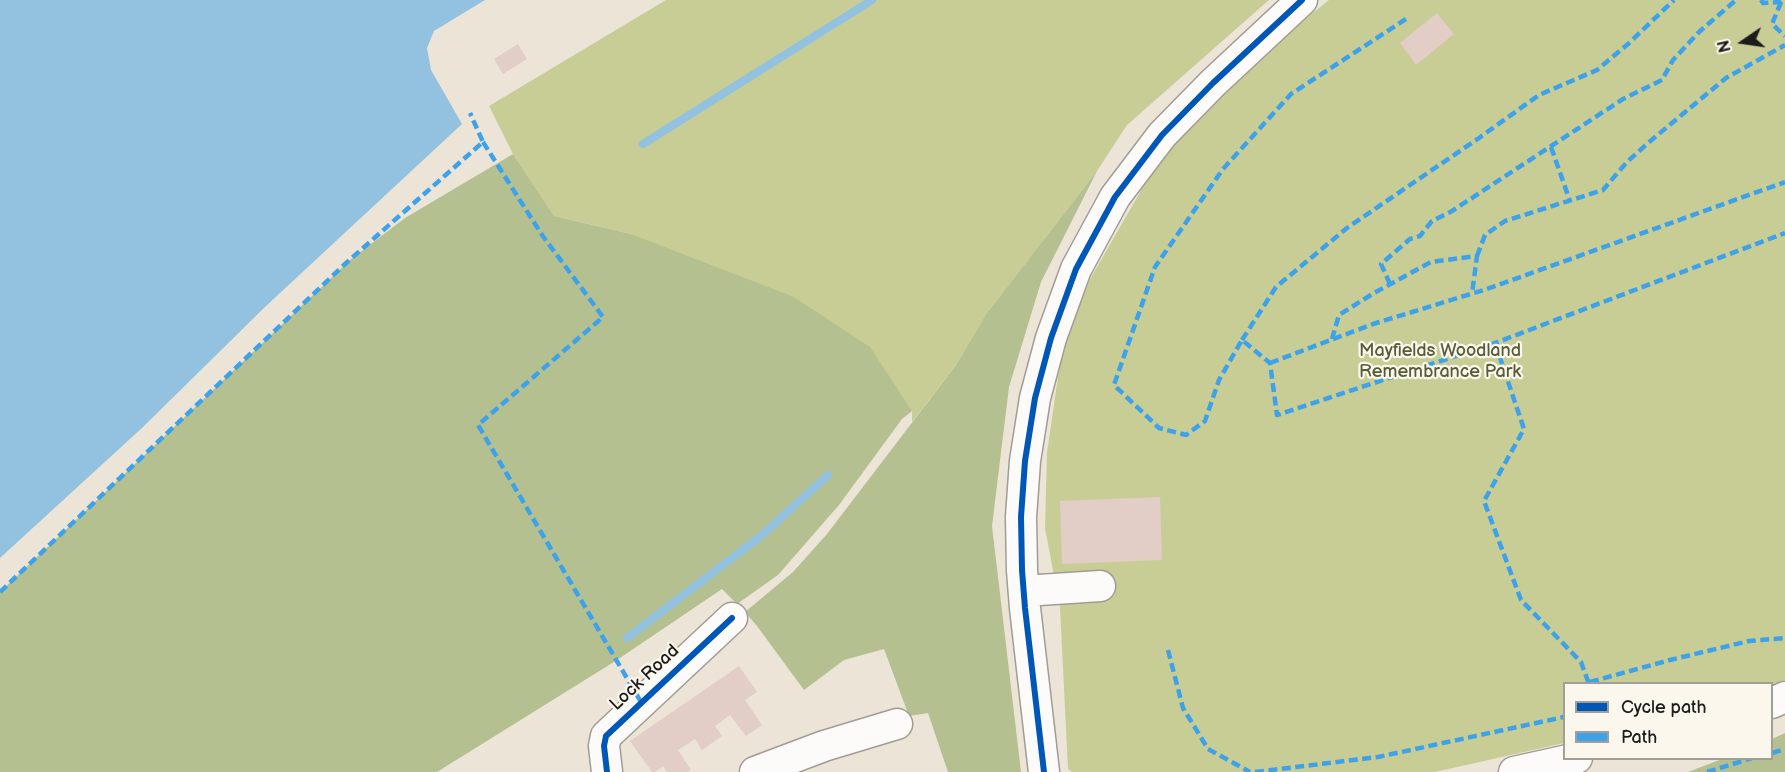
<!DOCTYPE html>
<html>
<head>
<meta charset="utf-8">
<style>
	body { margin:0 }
	#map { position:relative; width:1785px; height:772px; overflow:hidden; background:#ece4d7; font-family:"Balsamiq Sans",sans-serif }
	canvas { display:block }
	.legend { position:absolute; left:1563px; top:682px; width:210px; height:78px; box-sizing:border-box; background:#fbf7ec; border:2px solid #a29f99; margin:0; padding:8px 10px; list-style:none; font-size:18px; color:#1c1c1c }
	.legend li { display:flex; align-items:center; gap:12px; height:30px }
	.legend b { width:30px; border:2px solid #a29f99 }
	.north { position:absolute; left:1713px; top:12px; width:60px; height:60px; -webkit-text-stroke:4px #fbf7ec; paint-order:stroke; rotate:257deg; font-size:16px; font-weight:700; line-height:24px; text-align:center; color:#1c1c1c }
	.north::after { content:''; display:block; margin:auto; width:21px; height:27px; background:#1c1c1c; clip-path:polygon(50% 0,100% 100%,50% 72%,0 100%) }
</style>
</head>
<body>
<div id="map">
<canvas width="1785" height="772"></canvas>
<ul class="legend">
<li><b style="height:8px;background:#0057b8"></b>Cycle path</li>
<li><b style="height:8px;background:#3da2ea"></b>Path</li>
</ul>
<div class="north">N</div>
</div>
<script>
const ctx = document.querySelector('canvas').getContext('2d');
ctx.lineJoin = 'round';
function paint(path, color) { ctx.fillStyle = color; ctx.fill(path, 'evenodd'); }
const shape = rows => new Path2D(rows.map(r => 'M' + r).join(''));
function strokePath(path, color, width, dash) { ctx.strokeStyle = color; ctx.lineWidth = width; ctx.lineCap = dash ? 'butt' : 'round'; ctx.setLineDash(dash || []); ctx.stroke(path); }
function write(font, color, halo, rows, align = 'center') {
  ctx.font = font + ' "Balsamiq Sans",sans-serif'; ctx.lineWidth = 4.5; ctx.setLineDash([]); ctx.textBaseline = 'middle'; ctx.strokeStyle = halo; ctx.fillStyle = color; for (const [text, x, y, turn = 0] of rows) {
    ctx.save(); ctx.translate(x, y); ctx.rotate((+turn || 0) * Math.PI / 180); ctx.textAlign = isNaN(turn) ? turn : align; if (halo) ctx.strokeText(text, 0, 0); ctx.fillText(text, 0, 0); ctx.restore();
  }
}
paint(shape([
	[666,0,1269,0,1127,125,1097,171,986,314,956,365,912,422,912,411,631,234,554,216,513,154,489,106],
	[1329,0,1785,0,1785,680,1772,686,1772,684,1564,684,1564,743,1435,772,1072,772,1068,769,1060,607,1045,528,1047,453,1062,349,1090,279,1154,168,1189,123,1245,67]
]), '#c8cd95');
paint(shape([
	[513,154,554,216,631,234,794,297,870,347,912,411,902,419,839,505,778,575,737,604,722,589,617,660,437,772,0,772,0,592,350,260,405,218],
	[1097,171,1041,282,1009,387,992,526,1021,772,948,772,928,713,909,716,884,649,844,660,804,690,757,626,745,612,793,572,827,534,956,365,986,314],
	[1785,733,1785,772,1688,772,1722,759,1772,758,1772,739]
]), '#b5c090');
paint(shape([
	[0,0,485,0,434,31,427,48,431,70,462,124,266,306,143,427,0,558]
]), '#92c2e0');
strokePath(shape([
	[643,144,872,0],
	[627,638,761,536,828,475]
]), '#92c2e0', 8);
paint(shape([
	[1437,13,1454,34,1416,65,1400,43],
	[518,44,527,59,503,74,494,59],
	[1160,497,1162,560,1062,564,1060,501],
	[739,666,757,692,745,700,762,725,746,736,730,715,715,726,722,736,702,750,695,739,678,750,691,770,688,772,667,772,663,766,655,772,652,772,630,741]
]), '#e2cdc7');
const minor = shape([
	[1024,591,1100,586],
	[1772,703,1785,697],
	[607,772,604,746,606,736,732,618],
	[755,772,824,746,897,724],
	[1044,772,1025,608,1022,570,1021,517,1025,461,1035,398,1051,338,1076,269,1115,197,1162,135,1213,83,1302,0],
	[1514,772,1577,758]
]);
strokePath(minor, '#a19c95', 33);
strokePath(minor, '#fcfbf9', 30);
strokePath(shape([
	[1761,0,1763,3,1781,2,1783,0],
	[1781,2,1772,24,1785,36],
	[1406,19,1291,94,1223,169,1155,267,1114,385,1159,428,1186,435,1205,421,1219,380,1242,340,1270,363,1277,415,1495,343,1785,233],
	[483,142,542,235,603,317,478,425,641,702],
	[1551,147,1570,201],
	[1477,256,1485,235,1505,221,1603,190,1627,162,1648,143,1726,78,1785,45],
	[1390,284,1381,264,1410,239,1420,236,1432,221,1452,211,1623,99,1662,80,1673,60,1699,32,1736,0],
	[1332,339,1339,315,1374,293,1431,262,1477,256,1472,294],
	[1242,340,1276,287,1347,228,1479,138,1539,95,1597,70,1628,44,1674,0],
	[1495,343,1524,429,1484,501,1521,600,1581,662,1589,684],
	[1270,363,1373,324,1487,289,1785,182],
	[0,592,345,264,483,142,470,113],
	[1168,650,1183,708,1208,749,1250,772],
	[1590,682,1670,660,1749,641,1785,638],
	[1772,753,1785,749],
	[1255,772,1378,757,1564,717],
	[1707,772,1752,758]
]), '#3da2ea', 4.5, [9, 4.5]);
strokePath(shape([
	[607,772,604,746,606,736,732,618],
	[1044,772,1025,608,1022,570,1021,517,1025,461,1035,398,1051,338,1076,269,1115,197,1162,135,1213,83,1302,0]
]), '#0057b8', 6);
write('18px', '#555c37', '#fbf7ec', [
	["Mayfields Woodland",1440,351],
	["Remembrance Park",1440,372]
]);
write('18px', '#1c1c1c', '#fbf7ec', [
	["Lock Road",645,678,-43]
]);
</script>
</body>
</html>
